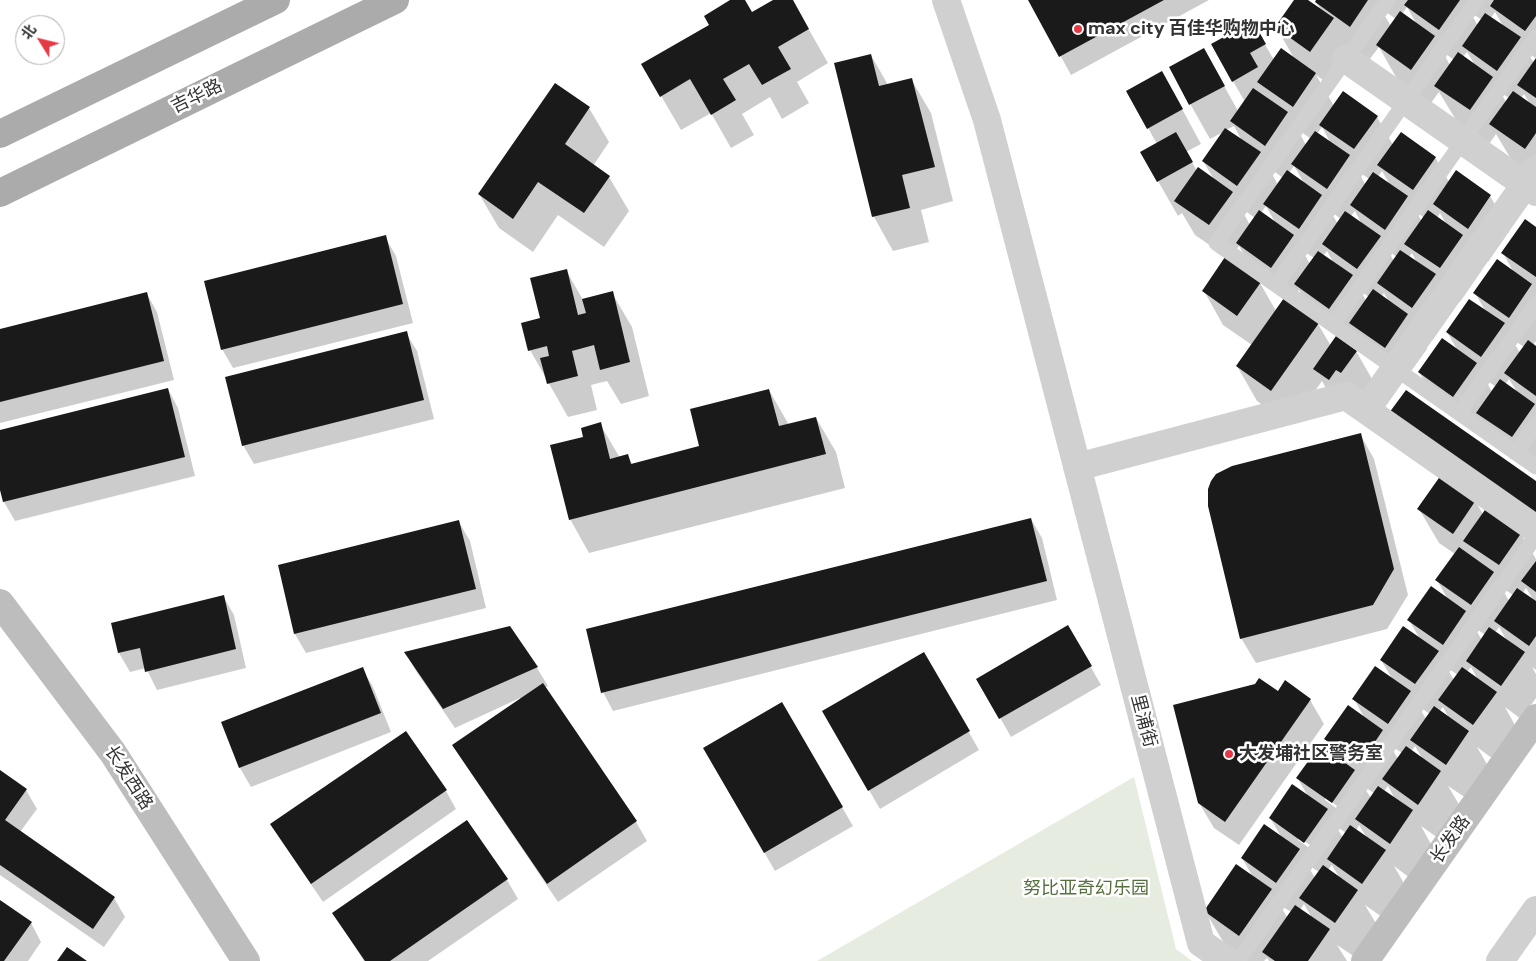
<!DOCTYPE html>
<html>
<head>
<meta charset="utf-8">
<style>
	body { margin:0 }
	#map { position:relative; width:1536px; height:961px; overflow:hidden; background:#fff; font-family:"DM Sans","Noto Sans SC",sans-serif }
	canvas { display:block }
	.north { position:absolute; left:15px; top:15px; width:50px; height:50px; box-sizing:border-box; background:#fff; border:1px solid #adadad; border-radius:50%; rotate:306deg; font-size:14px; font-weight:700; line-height:20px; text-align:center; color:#333 }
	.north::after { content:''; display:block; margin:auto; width:18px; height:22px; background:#e63946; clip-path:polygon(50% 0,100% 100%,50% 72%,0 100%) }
</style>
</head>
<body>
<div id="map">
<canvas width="1536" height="961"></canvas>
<div class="north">北</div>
</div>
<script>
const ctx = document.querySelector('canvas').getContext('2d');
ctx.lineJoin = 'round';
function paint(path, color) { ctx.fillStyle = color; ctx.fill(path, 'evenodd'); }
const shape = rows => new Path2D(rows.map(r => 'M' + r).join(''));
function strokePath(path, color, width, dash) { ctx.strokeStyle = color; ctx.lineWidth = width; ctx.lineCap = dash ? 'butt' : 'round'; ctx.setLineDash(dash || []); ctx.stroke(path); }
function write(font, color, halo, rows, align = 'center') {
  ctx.font = font + ' "DM Sans","Noto Sans SC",sans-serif'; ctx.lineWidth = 5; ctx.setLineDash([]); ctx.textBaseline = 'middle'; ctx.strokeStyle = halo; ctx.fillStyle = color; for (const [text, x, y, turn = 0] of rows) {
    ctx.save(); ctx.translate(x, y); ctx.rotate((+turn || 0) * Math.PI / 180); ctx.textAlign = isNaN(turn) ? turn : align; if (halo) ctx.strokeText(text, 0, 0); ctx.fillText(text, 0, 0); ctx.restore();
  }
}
paint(shape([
	[1134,777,1176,949,1192,961,817,961]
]), '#e6ecdf');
paint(shape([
	[733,0,743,0,751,14,776,0,792,0,828,63,797,82,809,103,782,119,770,97,742,114,754,135,731,148,711,113,681,130,643,65,710,25],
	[1030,0,1209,0,1071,75],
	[1295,0,1306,0,1321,10,1316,2,1317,0,1536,0,1536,58,1528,53,1534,63,1536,60,1536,176,1511,159,1496,134,1489,144,1456,120,1439,92,1431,103,1397,79,1379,47,1369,60,1348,45,1330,85,1316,75,1334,106,1377,117,1393,145,1435,157,1449,182,1490,196,1510,230,1488,262,1471,250,1482,270,1460,302,1443,290,1454,309,1432,341,1416,330,1427,349,1404,381,1315,318,1299,290,1291,301,1257,277,1239,246,1228,261,1260,283,1276,311,1318,324,1331,346,1356,351,1376,386,1334,403,1322,381,1291,425,1257,401,1237,366,1252,345,1223,325,1204,291,1227,257,1195,235,1182,213,1178,216,1142,153,1157,144,1128,92,1181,107,1201,144,1186,152,1197,171,1215,181,1203,161,1225,131,1210,139,1170,68,1223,84,1238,111,1245,102,1233,81,1252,22,1274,60,1295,60,1276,27],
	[1407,7,1417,25,1402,14],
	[1380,8,1396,19,1391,26],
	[1470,12,1482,20,1478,26],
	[1495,12,1503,26,1491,18],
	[1442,51,1454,60,1450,65],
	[1467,52,1475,65,1463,57],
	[1501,93,1509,98,1506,102],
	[1524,94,1530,104,1521,98],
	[1234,126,1242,141,1226,130],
	[1322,127,1331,144,1317,134],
	[1296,128,1311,139,1306,145,1300,134],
	[1294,166,1304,183,1289,173],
	[1268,167,1283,178,1278,185],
	[1358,171,1369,179,1365,184],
	[1382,171,1390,185,1378,177],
	[1266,206,1276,224,1261,213],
	[1240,207,1255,218,1250,225],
	[1330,211,1341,219,1338,224],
	[1355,211,1362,225,1351,216],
	[1416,211,1424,218,1422,222],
	[1440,213,1446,224,1437,218],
	[1302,250,1314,258,1310,264],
	[1327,251,1334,264,1323,256],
	[1388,251,1397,257,1394,261],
	[1412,253,1417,263,1409,257],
	[1361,291,1369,297,1366,301],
	[1384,293,1389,302,1381,297],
	[871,55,888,85,911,79,931,113,953,201,921,210,929,242,893,251,874,217,835,64],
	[589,108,609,142,593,166,609,177,629,211,604,247,558,215,533,252,499,228,479,194],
	[1536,229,1536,341,1533,345,1536,347,1536,464,1498,447,1481,419,1473,430,1439,406,1419,372,1458,351,1447,332,1486,312,1475,293,1514,273,1503,253],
	[1512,339,1524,347,1520,353],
	[1485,379,1496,387,1492,392],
	[1509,379,1517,392,1505,385],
	[385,237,396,256,413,323,233,368,222,349],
	[566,270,583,300,612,293,632,327,649,396,621,404,607,381,591,385,597,410,568,417,530,350],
	[147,294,157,312,174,380,0,423,0,330],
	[406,333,417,351,434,419,254,464,243,445],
	[168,389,178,408,195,476,15,521,4,502,0,485,0,431],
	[769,390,789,425,816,418,836,452,845,488,589,553,570,519,585,438,600,424,620,458,628,456,633,465,701,447],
	[1360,434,1374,459,1408,595,1387,629,1256,663,1241,638],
	[1475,501,1483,514,1521,533,1536,559,1536,670,1532,667,1536,674,1536,698,1521,719,1505,707,1516,727,1493,759,1477,747,1488,766,1466,798,1448,786,1460,806,1438,838,1421,826,1432,846,1410,878,1394,866,1405,885,1382,917,1365,905,1377,925,1355,957,1337,945,1347,961,1269,961,1267,958,1264,961,1247,961,1225,945,1205,911,1253,877,1242,858,1282,838,1270,818,1309,798,1298,779,1337,758,1326,739,1365,719,1354,699,1393,680,1381,660,1420,639,1409,620,1448,600,1437,580,1455,554,1439,543,1419,509],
	[1501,587,1513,595,1509,601],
	[1526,588,1534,601,1523,593],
	[1474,627,1485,635,1482,640],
	[1499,627,1507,641,1495,633],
	[1446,667,1458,675,1454,680],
	[1471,667,1478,680,1467,672],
	[1418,706,1430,714,1426,719],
	[1443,707,1450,720,1439,712],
	[1390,745,1402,753,1398,759],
	[1415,746,1423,760,1411,752],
	[1363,786,1374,793,1371,798],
	[1388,786,1395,799,1384,791],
	[1325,797,1337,806,1336,808,1325,800],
	[1335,825,1346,833,1343,838],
	[1359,825,1367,838,1356,831],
	[1298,837,1310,845,1308,847,1298,840],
	[1307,864,1319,872,1315,878],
	[1332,865,1334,869,1340,878,1328,870],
	[1304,904,1312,918,1300,910],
	[1280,905,1291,912,1287,917],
	[1031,519,1042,538,1057,600,613,711,603,692],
	[459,522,470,541,486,608,306,653,295,634,279,566],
	[223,596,234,615,246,668,157,690,146,668,130,672,119,653,112,624],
	[509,627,537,668,548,686,544,688,636,822,647,841,558,902,465,764,454,746,521,700,520,698,455,728,416,671,406,653],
	[1068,627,1101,685,1011,737,978,679],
	[924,654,979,750,880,809,824,712],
	[362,668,373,687,391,732,251,787,240,768,223,723],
	[1278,692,1310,700,1324,724,1239,845,1214,828,1199,803],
	[781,703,853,826,775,871,704,748],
	[0,772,26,790,37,809,20,832,114,898,125,917,104,947,0,875],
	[446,791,456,809,323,902,283,843,272,825],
	[467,822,507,880,518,899,428,961,364,961,334,914],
	[0,902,31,923,41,942,28,961,0,961]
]), '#0003');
paint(shape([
	[730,0,745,0,752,12,773,0,793,0,809,29,778,47,791,69,762,85,749,64,723,79,736,100,711,115,690,79,660,97,641,64,709,25,704,16],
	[1028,0,1164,0,1059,57],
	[1294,0,1308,0,1334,18,1310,52,1275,27],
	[1316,0,1368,0,1350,27,1315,2],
	[1408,0,1460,0,1439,30,1404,5],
	[1494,0,1536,0,1536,16,1525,31,1490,6],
	[1400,11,1435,36,1411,70,1376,45],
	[1485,13,1521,37,1497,71,1462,46],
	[1253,21,1266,44,1250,53,1258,67,1232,82,1211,44],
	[1204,48,1225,86,1189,105,1169,67],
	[1281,48,1316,73,1293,107,1257,82],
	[1458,52,1493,77,1470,110,1434,86],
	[871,54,879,86,912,78,935,167,902,175,910,208,872,217,834,63],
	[1536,58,1536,98,1517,85],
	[1162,71,1183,109,1147,129,1126,91],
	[555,83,590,107,565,144,610,176,584,213,538,182,513,219,478,194],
	[1253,88,1288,112,1265,146,1230,121],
	[1343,91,1378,116,1354,149,1319,125],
	[1513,91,1536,107,1536,133,1525,149,1489,124],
	[1225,128,1261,152,1237,186,1202,161],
	[1315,131,1350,155,1327,189,1291,164],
	[1176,132,1193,162,1157,182,1140,152],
	[1401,132,1436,157,1413,190,1377,165],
	[1198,167,1233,192,1209,225,1174,201],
	[1287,170,1322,195,1299,229,1263,204],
	[1456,170,1491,195,1468,229,1433,204],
	[1373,172,1408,196,1385,230,1350,205],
	[1259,210,1294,235,1271,268,1236,243],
	[1428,210,1463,235,1440,268,1404,244],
	[1345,211,1381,236,1357,269,1322,244],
	[1525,219,1536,227,1536,277,1501,253],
	[386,235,403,304,221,350,204,281],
	[1400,250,1436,274,1412,308,1377,283],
	[1318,251,1353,275,1329,309,1294,284],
	[1225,257,1261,282,1237,316,1202,291],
	[1497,259,1532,284,1509,318,1473,293],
	[567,269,578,315,586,313,582,299,613,291,630,362,600,370,594,345,572,351,578,376,547,384,540,358,549,356,547,346,528,351,521,323,540,318,530,278],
	[1373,289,1408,314,1385,348,1349,323],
	[147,292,164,361,0,402,0,329],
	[1284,298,1319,323,1271,391,1236,366],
	[1469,299,1505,323,1481,357,1446,332],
	[407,331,424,400,242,446,225,377],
	[1336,336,1357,351,1341,373,1336,370,1329,380,1313,369],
	[1442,338,1477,363,1453,397,1418,372],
	[1528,340,1536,346,1536,396,1504,373],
	[1500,379,1535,404,1512,437,1476,413],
	[168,388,185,457,3,502,0,490,0,430],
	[769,389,779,426,816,417,826,454,569,520,550,445,583,437,581,428,601,422,610,459,628,454,631,464,699,446,690,409],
	[1406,390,1536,481,1536,516,1389,413],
	[1361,433,1394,569,1373,605,1240,639,1208,506,1208,489,1211,481,1216,474,1232,466],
	[1441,475,1476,500,1453,534,1417,509],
	[1487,507,1522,532,1499,565,1463,541],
	[1031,518,1047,581,601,693,586,629],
	[459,520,476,589,294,634,278,565],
	[1459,547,1494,572,1471,605,1435,580],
	[1536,561,1536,592,1521,581],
	[1431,586,1466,611,1443,645,1407,620],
	[1517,588,1536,601,1536,636,1529,646,1494,621],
	[224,595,236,649,145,672,140,648,118,653,111,623],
	[1068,625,1092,666,999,719,976,679],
	[510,626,538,667,443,709,404,652],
	[1403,626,1439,651,1415,684,1380,660],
	[1489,627,1525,652,1501,686,1466,661],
	[924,652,970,731,868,791,822,711],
	[1375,666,1411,691,1388,724,1352,699],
	[363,667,381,713,239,768,221,722],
	[1462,667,1497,692,1473,725,1438,700],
	[1259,678,1278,691,1285,680,1311,699,1225,822,1198,803,1173,705,1255,684],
	[543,683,637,821,547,884,452,745],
	[782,702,843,807,764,853,703,748],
	[1348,705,1383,730,1360,764,1324,739],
	[1434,706,1469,731,1446,765,1410,740],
	[406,731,447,790,311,884,270,824],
	[1320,745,1355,770,1332,803,1296,778],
	[1406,746,1441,771,1418,805,1382,779],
	[0,770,27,789,5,820,115,897,93,929,0,865],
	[1292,784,1328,809,1304,843,1269,818],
	[1378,786,1413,810,1390,844,1355,819],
	[467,820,508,879,390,961,365,961,332,913],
	[1264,824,1300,849,1276,883,1241,858],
	[1350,825,1386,850,1362,884,1327,859],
	[1236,864,1272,889,1239,936,1204,911],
	[1323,865,1358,890,1335,923,1299,898],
	[0,900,32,922,4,961,0,961],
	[1295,905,1330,929,1308,961,1275,961,1262,952],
	[67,947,87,961,57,961]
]), '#1a1a1a');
strokePath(shape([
	[1388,0,1216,243,1536,467],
	[1276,285,1477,0],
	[1333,325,1536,37],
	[1459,413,1536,304],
	[1515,453,1536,424],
	[1238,961,1536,536]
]), '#d0d0d0', 15);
strokePath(shape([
	[946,0,987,120,1201,943,1227,961],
	[1346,59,1536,192],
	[1366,410,1536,169],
	[1077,467,1346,396,1536,529],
	[1500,961,1536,910]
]), '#d0d0d0', 28);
strokePath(shape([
	[0,603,113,753,246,961],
	[1365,961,1536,718]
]), '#bdbdbd', 28);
strokePath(shape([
	[0,134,276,0],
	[0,193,395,0]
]), '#ababab', 28);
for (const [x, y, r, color] of [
	[1078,29,5,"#e63946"],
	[1229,754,5,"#e63946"]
]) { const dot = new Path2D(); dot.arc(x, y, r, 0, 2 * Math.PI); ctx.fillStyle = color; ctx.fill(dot); strokePath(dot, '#fff', 2); }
write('bold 18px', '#333', '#fff', [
	["max city 百佳华购物中心",1088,29],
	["大发埔社区警务室",1239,754]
], 'left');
write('18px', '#333', '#fff', [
	["吉华路",197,97,-26],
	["里浦街",1143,721,75],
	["长发西路",128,778,57],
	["长发路",1451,840,-55]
]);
write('18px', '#56703f', '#fff', [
	["努比亚奇幻乐园",1086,889]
]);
</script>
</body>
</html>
